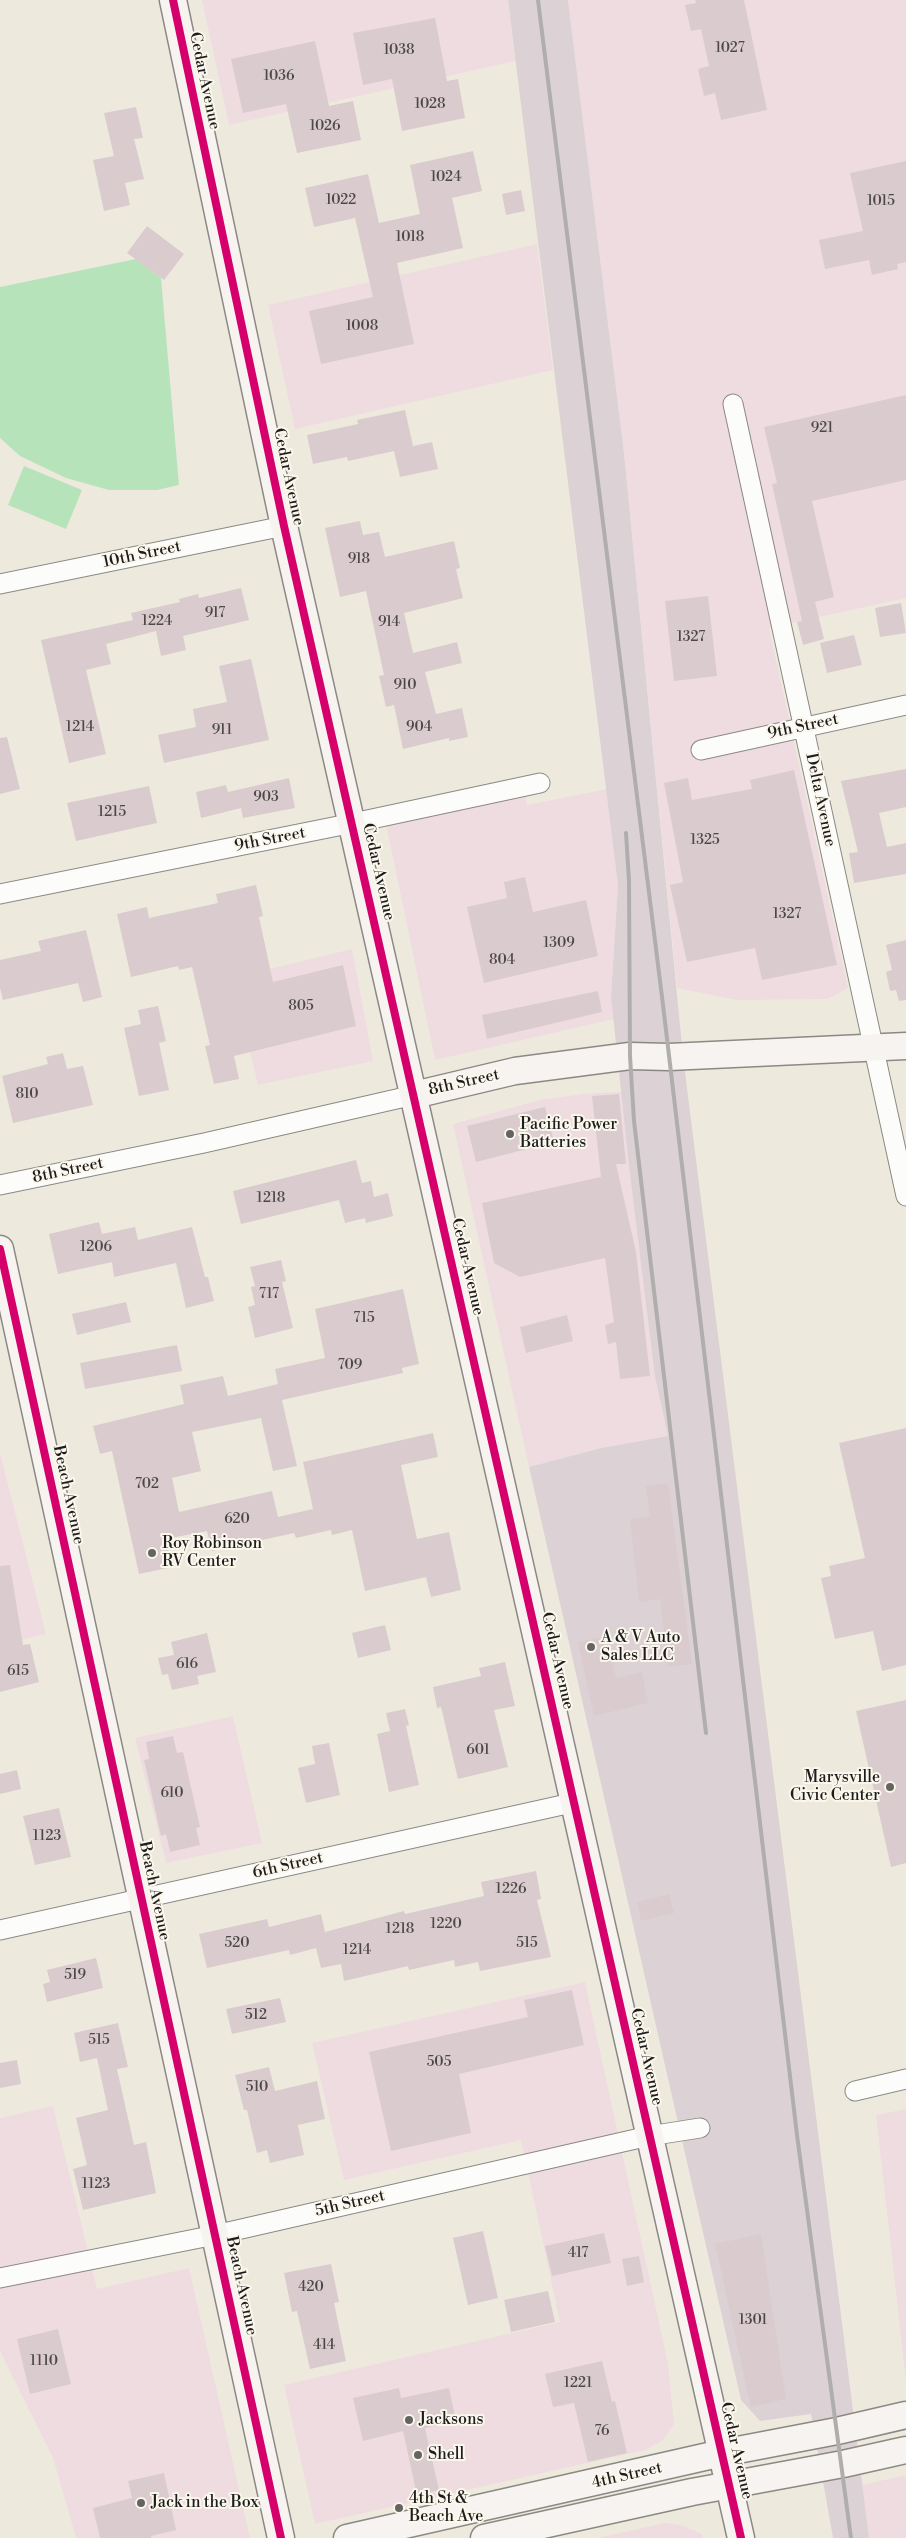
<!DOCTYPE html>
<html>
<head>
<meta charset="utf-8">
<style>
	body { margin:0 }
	canvas { display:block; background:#edeadd }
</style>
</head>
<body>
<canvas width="906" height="2538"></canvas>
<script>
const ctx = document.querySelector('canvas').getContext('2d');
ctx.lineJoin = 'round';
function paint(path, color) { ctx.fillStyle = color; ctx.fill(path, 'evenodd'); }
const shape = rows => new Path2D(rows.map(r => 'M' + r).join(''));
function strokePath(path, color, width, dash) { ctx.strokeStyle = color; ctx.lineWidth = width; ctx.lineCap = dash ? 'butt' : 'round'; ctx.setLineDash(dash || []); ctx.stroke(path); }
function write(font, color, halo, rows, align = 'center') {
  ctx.font = font + ' "Libre Bodoni",serif'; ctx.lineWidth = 4; ctx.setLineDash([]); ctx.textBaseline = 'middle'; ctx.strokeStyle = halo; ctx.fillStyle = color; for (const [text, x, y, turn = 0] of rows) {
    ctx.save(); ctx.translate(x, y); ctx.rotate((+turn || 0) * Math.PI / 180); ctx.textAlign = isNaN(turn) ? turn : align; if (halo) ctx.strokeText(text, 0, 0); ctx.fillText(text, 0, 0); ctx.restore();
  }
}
paint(shape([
	[202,0,508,0,515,61,229,125],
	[568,0,906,0,906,598,769,628,848,988,828,999,737,1000,677,988,624,453],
	[537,244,553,370,295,429,268,305],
	[607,789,618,885,611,997,614,1019,435,1060,386,824,525,793,527,805],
	[352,949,373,1061,258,1085,232,978],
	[621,1092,655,1377,668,1436,601,1448,529,1467,453,1124,540,1100,591,1093],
	[0,1453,46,1634,0,1645],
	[233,1716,262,1843,166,1863,135,1738],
	[585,1982,668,2364,674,2424,662,2441,645,2450,315,2524,284,2385,560,2322,521,2140,344,2180,312,2043],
	[53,2106,97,2289,189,2268,250,2538,76,2538,53,2458,0,2351,0,2118],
	[906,2109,906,2382,876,2115],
	[906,2475,906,2538,869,2538,862,2485],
	[665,2523,681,2525,702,2534,703,2538,597,2538]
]), '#efdce1');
paint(shape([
	[508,0,568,0,624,453,683,1056,869,2538,833,2538,811,2414,760,2421,741,2400,529,1467,601,1448,668,1436,655,1377,629,1166,611,997,618,885]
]), '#dcd2d6');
paint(shape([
	[136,259,161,278,179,485,157,490,109,490,66,478,20,456,0,438,0,287],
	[24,466,82,490,66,529,8,505]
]), '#b7e3bb');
paint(shape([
	[695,0,744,0,767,110,721,120,715,93,704,96,698,69,709,66,701,29,691,31,685,5,696,3],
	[435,18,447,81,458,79,465,118,402,131,392,79,363,85,353,33],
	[315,41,329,106,353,101,361,140,297,153,286,104,243,113,231,59],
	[136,107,143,138,134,139,144,179,125,183,130,205,104,211,93,160,114,156,104,113],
	[473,151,482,191,452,198,463,248,397,263,414,344,321,364,309,311,373,297,355,218,314,227,305,188,368,174,379,223,420,214,410,165],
	[906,161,906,262,897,264,898,269,872,275,869,260,825,269,819,240,863,231,850,173],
	[521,190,525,211,506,215,502,194],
	[147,226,184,254,164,280,127,253],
	[906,395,906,480,812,501,834,597,815,602,824,639,803,645,797,622,802,621,772,484,777,483,764,427],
	[405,410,413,446,432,442,438,469,400,477,394,451,348,461,347,457,313,464,307,435,358,424,357,420],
	[360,521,363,535,379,532,385,557,454,541,460,568,456,569,463,598,404,613,413,653,457,642,462,663,425,672,436,714,462,708,468,737,449,741,449,738,403,749,394,705,386,707,379,676,384,675,366,591,340,597,325,528],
	[241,588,249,620,183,636,186,650,161,656,156,631,106,644,111,664,86,670,106,754,69,763,41,640,133,620,131,613,180,602,179,599,198,594,199,598],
	[708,596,717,676,674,681,665,601],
	[901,603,906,633,880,637,875,608],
	[854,635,862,665,827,673,820,643],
	[251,659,269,740,164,763,158,735,196,727,193,709,227,702,219,666],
	[7,737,20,789,0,794,0,738],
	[906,769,906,807,879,813,887,847,906,843,906,874,854,883,849,853,858,852,841,781],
	[794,770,837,965,762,980,755,948,687,962,670,885,683,882,664,783,688,778,692,800,752,789,750,780],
	[289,778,295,808,243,818,241,808,201,818,196,792,226,785,228,792],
	[149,786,157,823,76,841,67,803],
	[525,877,533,912,586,900,598,956,484,983,467,907,507,898,504,882],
	[256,885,263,916,259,917,273,982,343,965,356,1026,234,1056,239,1079,214,1084,205,1046,210,1045,192,967,179,970,178,966,131,977,117,914,147,907,149,918,218,903,216,894],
	[86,930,102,997,83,1002,78,983,3,1000,0,988,0,960,41,951,38,941],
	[906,940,906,1000,899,1001,896,990,890,991,886,972,892,970,886,945],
	[598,991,602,1012,487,1039,482,1015],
	[158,1006,166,1041,159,1043,169,1090,139,1096,124,1028,141,1024,138,1010],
	[63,1053,67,1069,83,1066,93,1105,13,1123,2,1076,48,1064,46,1057],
	[619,1094,626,1164,616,1164,636,1252,650,1376,620,1379,616,1342,608,1344,605,1325,614,1322,605,1258,520,1277,494,1263,482,1203,601,1177,592,1096],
	[545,1107,554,1142,476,1162,467,1126],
	[356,1160,362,1183,371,1181,374,1197,388,1193,393,1216,366,1223,365,1218,345,1223,339,1200,241,1224,233,1191],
	[99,1222,102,1234,135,1227,138,1240,192,1227,205,1277,208,1277,214,1301,186,1308,176,1263,114,1277,112,1262,58,1274,49,1234],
	[281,1260,286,1281,282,1282,293,1328,255,1338,248,1307,255,1305,251,1287,255,1286,250,1267],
	[403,1289,419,1364,402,1368,403,1373,282,1400,297,1466,273,1471,261,1418,192,1432,201,1471,172,1478,179,1512,272,1491,278,1517,313,1509,303,1462,433,1433,438,1457,401,1465,417,1539,449,1532,461,1590,431,1597,426,1577,365,1591,352,1530,332,1535,331,1530,296,1538,294,1533,212,1551,207,1531,166,1539,172,1567,139,1574,112,1451,100,1454,93,1426,184,1404,180,1385,223,1376,228,1396,278,1384,275,1369,325,1358,315,1309],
	[126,1302,131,1322,77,1335,72,1314],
	[567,1315,573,1341,526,1353,520,1327],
	[177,1345,182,1371,85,1389,80,1363],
	[906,1428,906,1665,882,1671,873,1631,835,1639,821,1578,831,1576,829,1566,865,1558,839,1443],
	[668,1483,692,1664,668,1667,660,1599,639,1602,630,1519,650,1517,646,1486],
	[10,1565,23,1645,30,1644,39,1682,0,1692,0,1566],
	[385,1625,391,1650,358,1658,352,1633],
	[207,1633,216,1672,197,1676,199,1684,172,1690,168,1674,162,1675,158,1658,174,1655,171,1642],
	[607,1636,616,1678,642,1672,648,1703,594,1716,578,1642],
	[505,1662,515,1706,494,1710,508,1767,458,1779,441,1707,437,1708,433,1687,481,1676,479,1668],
	[906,1700,906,1863,891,1867,856,1711],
	[405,1709,409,1725,406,1726,419,1785,389,1792,377,1734,390,1731,386,1713],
	[173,1736,177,1753,183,1752,200,1827,196,1828,200,1845,170,1852,166,1834,161,1836,144,1760,149,1759,146,1742],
	[329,1743,340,1795,306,1803,298,1768,315,1764,312,1746],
	[17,1770,21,1789,0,1794,0,1774],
	[59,1808,71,1857,35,1865,23,1816],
	[536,1871,541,1899,537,1900,551,1957,480,1971,478,1962,455,1967,454,1960,409,1970,408,1966,344,1981,341,1964,321,1968,316,1948,290,1955,289,1950,207,1968,199,1934,267,1919,269,1927,321,1914,325,1932,404,1911,405,1914,484,1896,481,1882],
	[669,1894,674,1913,641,1921,637,1902],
	[96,1958,103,1988,47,2002,43,1984,50,1982,47,1970],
	[572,1990,584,2045,459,2074,471,2133,391,2151,369,2052,528,2017,524,2000],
	[280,1998,286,2022,232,2034,226,2009],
	[118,2023,128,2067,117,2069,134,2145,146,2142,156,2193,83,2210,73,2169,87,2165,76,2118,108,2110,97,2058,80,2062,74,2033],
	[17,2060,21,2084,0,2088,0,2063],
	[269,2067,275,2091,317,2081,325,2119,298,2125,304,2155,270,2163,267,2150,257,2153,247,2110,244,2110,235,2075],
	[483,2231,498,2298,468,2305,453,2238],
	[604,2233,611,2263,552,2276,545,2246],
	[761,2234,786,2399,751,2407,715,2244],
	[639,2256,644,2282,627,2286,622,2259],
	[331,2264,339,2302,334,2303,346,2361,310,2369,297,2311,292,2312,284,2273],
	[548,2291,555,2322,511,2332,504,2300],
	[58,2329,71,2384,30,2394,17,2339],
	[602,2361,612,2402,615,2401,627,2453,588,2462,574,2403,553,2407,545,2374],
	[399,2388,401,2398,449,2388,456,2421,425,2428,439,2490,417,2495,403,2431,363,2441,353,2398],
	[164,2473,176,2530,151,2536,151,2538,100,2538,93,2508,132,2498,128,2481]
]), '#dacbce');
const street = shape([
	[733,404,906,1196],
	[0,584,284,526],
	[701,750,906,705],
	[0,894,353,823,540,783],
	[0,1185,204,1143,414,1095],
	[0,1930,576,1802],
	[855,2091,906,2079],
	[0,2278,215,2235,649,2136,700,2128]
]);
const secondary = shape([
	[173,0,284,526,741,2538],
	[414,1095,515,1071,630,1056,669,1057,906,1046],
	[0,1249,281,2538],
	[347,2538,722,2453,837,2431,906,2415],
	[484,2538,692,2492,843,2464,906,2450]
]);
strokePath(street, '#8b8983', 21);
strokePath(secondary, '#8b8983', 29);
strokePath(street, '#fcfcfa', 19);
strokePath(secondary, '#f7f3f0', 26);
strokePath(shape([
	[538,0,663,1005,797,2135,851,2538],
	[626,833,629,881,630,1056,634,1121,706,1733]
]), '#afaead', 4);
strokePath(shape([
	[173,0,284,526,741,2538],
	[0,1249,281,2538]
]), '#d6006c', 8);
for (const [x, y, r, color] of [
	[510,1134,5,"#656460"],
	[152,1553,5,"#656460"],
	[591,1647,5,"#656460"],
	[890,1787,5,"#656460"],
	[409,2420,5,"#656460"],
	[418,2455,5,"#656460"],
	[141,2503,5,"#656460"],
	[399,2508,5,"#656460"]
]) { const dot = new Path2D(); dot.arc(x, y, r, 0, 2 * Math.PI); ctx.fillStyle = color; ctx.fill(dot); strokePath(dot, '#fbf7ec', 2); }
write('14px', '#4c4848', null, [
	["1027",730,49],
	["1038",399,51],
	["1036",279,77],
	["1028",430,105],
	["1026",325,127],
	["1024",446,178],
	["1022",341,201],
	["1015",881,202],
	["1018",410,238],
	["1008",362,327],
	["921",822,429],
	["918",359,560],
	["917",215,614],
	["1224",157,622],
	["914",389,623],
	["1327",691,638],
	["910",405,686],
	["1214",80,728],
	["904",419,728],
	["911",222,731],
	["903",266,798],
	["1215",112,813],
	["1325",705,841],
	["1327",787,915],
	["1309",559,944],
	["804",502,961],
	["805",301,1007],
	["810",27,1095],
	["1218",271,1199],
	["1206",96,1248],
	["717",269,1295],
	["715",364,1319],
	["709",350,1366],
	["702",147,1485],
	["620",237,1520],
	["616",187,1665],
	["615",18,1672],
	["601",478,1751],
	["610",172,1794],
	["1123",47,1837],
	["1226",511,1890],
	["1220",446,1925],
	["1218",400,1930],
	["520",237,1944],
	["515",527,1944],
	["1214",357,1951],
	["519",75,1976],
	["512",256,2016],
	["515",99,2041],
	["505",439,2063],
	["510",257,2088],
	["1123",96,2185],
	["417",578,2254],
	["420",311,2288],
	["1301",753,2321],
	["414",324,2346],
	["1110",44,2362],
	["1221",578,2384],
	["76",602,2432]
]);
write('16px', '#1c1c1c', '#fbf7ec', [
	["Cedar Avenue",204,81,78],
	["Cedar Avenue",288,477,78],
	["10th Street",142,555,-12],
	["9th Street",803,727,-12],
	["Delta Avenue",820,800,78],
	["9th Street",270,840,-11],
	["Cedar Avenue",378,872,77],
	["8th Street",464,1083,-13],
	["8th Street",68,1171,-12],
	["Cedar Avenue",467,1267,77],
	["Beach Avenue",68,1495,78],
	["Cedar Avenue",557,1661,77],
	["6th Street",288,1866,-13],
	["Beach Avenue",154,1891,78],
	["Cedar Avenue",646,2057,77],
	["5th Street",350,2204,-13],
	["Beach Avenue",241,2286,78],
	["Cedar Avenue",736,2451,77],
	["4th Street",627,2476,-13]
]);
write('16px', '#1c1c1c', '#fbf7ec', [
	["Pacific Power",520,1125],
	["Batteries",520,1143],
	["Roy Robinson",162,1544],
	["RV Center",162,1562],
	["A & V Auto",601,1638],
	["Sales LLC",601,1656],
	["Marysville",880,1778,"right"],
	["Civic Center",880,1796,"right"],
	["Jacksons",419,2420],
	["Shell",428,2455],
	["4th St &",409,2499],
	["Beach Ave",409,2517],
	["Jack in the Box",151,2503]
], 'left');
</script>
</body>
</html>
